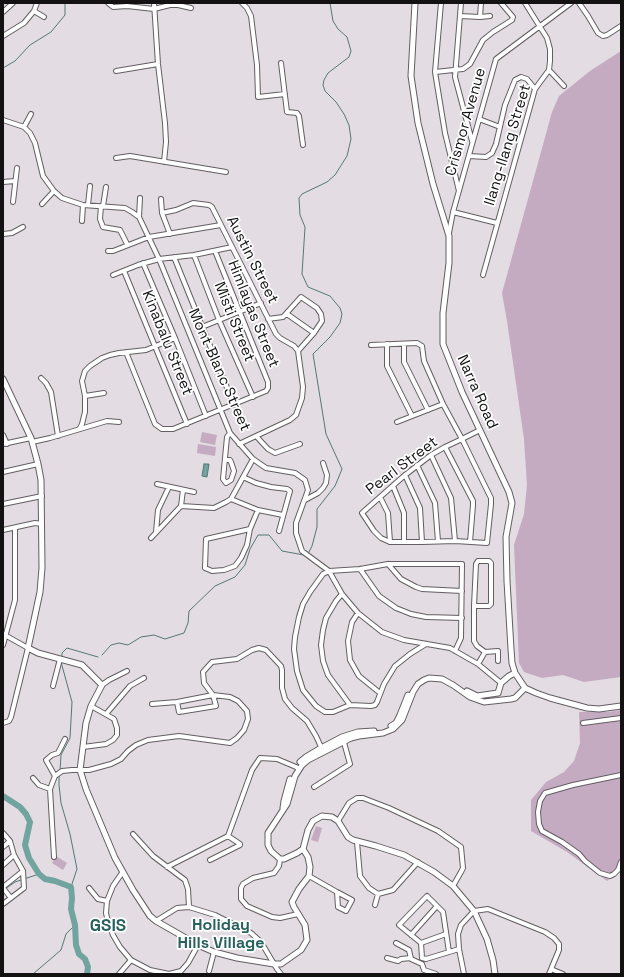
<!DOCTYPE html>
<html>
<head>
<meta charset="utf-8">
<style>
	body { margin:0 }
	#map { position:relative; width:624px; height:977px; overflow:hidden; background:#e3dce2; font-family:"Space Grotesk",sans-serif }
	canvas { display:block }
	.frame { position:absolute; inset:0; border:4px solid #131112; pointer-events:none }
</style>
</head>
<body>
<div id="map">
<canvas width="624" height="977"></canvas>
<div class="frame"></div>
</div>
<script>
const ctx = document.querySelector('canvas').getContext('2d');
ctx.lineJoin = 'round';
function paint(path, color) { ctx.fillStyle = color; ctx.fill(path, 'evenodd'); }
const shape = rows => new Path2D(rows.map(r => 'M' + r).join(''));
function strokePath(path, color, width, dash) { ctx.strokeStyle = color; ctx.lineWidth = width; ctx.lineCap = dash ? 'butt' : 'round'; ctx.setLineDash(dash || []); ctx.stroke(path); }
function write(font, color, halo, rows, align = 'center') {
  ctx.font = font + ' "Space Grotesk",sans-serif'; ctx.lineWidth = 3.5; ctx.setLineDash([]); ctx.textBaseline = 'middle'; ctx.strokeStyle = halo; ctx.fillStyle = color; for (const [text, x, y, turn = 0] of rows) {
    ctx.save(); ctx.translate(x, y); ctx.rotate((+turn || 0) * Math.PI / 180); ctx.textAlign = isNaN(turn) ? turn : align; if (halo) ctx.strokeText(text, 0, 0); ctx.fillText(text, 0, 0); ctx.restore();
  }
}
paint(shape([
	[621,51,621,677,584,682,563,675,542,678,524,672,519,663,514,545,524,514,527,485,524,439,507,321,502,293,552,112,559,96,590,71],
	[202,432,217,435,215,445,200,442],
	[198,444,216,447,215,456,197,453],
	[621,710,621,867,620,871,607,881,567,852,531,831,531,800,546,782,564,772,574,761,580,743,579,712,608,712],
	[316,826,322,828,318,842,311,840],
	[56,856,67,863,63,870,52,863]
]), '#c4abc1');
const water = shape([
	[204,464,209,464,207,477,202,476,204,464]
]);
paint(water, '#71a49f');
strokePath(water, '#557875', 1);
strokePath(shape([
	[3,68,15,61,30,45,51,32,65,15,65,3],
	[308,554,312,546,317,527,317,509,335,486,342,469,326,434,313,354,330,337,340,323,342,314,340,308,330,296,308,287,302,274,305,227,300,215,299,198,302,194,327,182,335,175,347,156,351,139,349,125,344,114,336,102,325,91,323,85,324,80,328,73,349,57,351,51,347,37,338,29,333,21,330,3],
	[102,655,111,645,119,643,128,645,141,637,154,635,165,639,184,633,188,623,189,611,215,586,235,577,245,565,250,549,258,535,269,535,282,551,304,555],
	[62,657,62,653,67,648,98,657],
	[60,771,61,755,70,738,72,702,61,662],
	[59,774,59,785,61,803,70,834,77,869,71,887],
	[24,879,39,874],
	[5,889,15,882,21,880],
	[33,974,61,950,66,934,75,925]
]), '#557875', 1);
strokePath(shape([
	[3,796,20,807,26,814,30,822,25,845,29,858,39,874,45,879,55,881,71,887,72,898,71,909,75,925,76,945,79,954,85,959,88,967,87,974]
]), '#71a49f', 6);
const minor = shape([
	[108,3,113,7,127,6,154,9,170,5,178,5,191,8],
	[154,3,158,64,165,123,166,142,164,162],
	[242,3,247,8,251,16,257,65,258,97,285,94],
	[441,3,435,72,445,133,459,191],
	[461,3,455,77,472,141],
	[579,3,588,16,598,33,603,36,607,35,621,26],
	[34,11,44,17],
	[3,12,13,3],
	[460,16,480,17,490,16],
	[480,17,481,3],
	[3,36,24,23,34,11,37,3],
	[281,63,287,112,297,113,299,116,303,145],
	[549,70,564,86],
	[116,71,158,64],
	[435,72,463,69,470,64,483,40,493,32,512,20,513,17,501,3],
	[479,119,500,127],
	[3,120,24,127,30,133,35,143,43,176,54,191,62,198,83,205,125,208,132,212,139,217,159,259,230,433,253,459,266,468,295,473,305,480,308,490,296,523,296,533,302,551,329,571,342,594,358,613,382,632,404,640,450,648,478,664,501,683],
	[24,127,31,114],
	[469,156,486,157,492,153,496,144,505,105,515,80,521,77,527,79,535,89],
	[116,158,130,156,226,172],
	[3,182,15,181],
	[161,199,162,213,170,234],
	[13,202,17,168],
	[42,204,54,191],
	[88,205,90,186],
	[101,206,100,219,103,227,120,230,127,244],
	[103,206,106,187],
	[453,212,497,223],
	[162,213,176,210,193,203,209,205,212,207,276,334,280,338,294,346,298,351,303,387,302,398,296,415,290,420,239,444],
	[139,217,140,198],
	[82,221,83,205],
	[449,233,453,212,496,59,571,3],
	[3,234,12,233,23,227],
	[108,251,113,251,149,237,221,225],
	[194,255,219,320,253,397],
	[174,257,234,405],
	[143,263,175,338,206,416],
	[124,271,187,424],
	[113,275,138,265,159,259,194,255,232,247],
	[483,275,535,89,549,70,550,61,550,49,547,38,525,3],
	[287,314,314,333],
	[268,319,283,317,301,297,317,308,321,314,322,321,314,333,298,351],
	[202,327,261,303],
	[387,344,387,366,412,416],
	[404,344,404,362,428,410],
	[371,345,417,343,422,346,424,361,443,404,462,439,486,488,491,498,491,504,487,543,455,541,422,542,390,542,381,538,374,531,362,513,405,475,431,455,445,447,462,439,480,430],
	[126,352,155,424,162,429,173,429,266,391,268,388,268,382,215,251],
	[41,378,46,383,51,392,58,436],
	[85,396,104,393],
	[397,422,443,404],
	[80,428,82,424,85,412,85,396,82,381,85,371,90,366,102,358,110,355,119,353,146,350,175,338],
	[3,435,7,444],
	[256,436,268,449,275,453,300,444],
	[32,442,50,438,107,421,119,422],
	[3,444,31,438],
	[445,447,473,501,473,505,470,542],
	[431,455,451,498,455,541],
	[225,460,230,460,231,462,234,471,231,480,226,483,223,479,227,437,230,433],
	[417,465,435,503,438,541],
	[3,472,38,464],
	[405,475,420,508,422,542],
	[243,477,256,483,271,487,287,489,290,491,279,531],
	[157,484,194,492],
	[393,486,404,513,404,541],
	[380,497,388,513,390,542],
	[231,499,258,510,283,515],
	[305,500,318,493,323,488,326,483,327,475,323,463],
	[3,504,42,496],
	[181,506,214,508,226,502,231,499,253,459],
	[250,529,206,539,205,568,212,571,224,570,235,566,241,558,247,545,250,529,258,510],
	[3,530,35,523,42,524],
	[156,532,158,510,169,487],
	[151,538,181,506,183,490],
	[388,564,401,579,416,587,422,589,462,591],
	[360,569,379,596,396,608,411,614,426,617,462,618],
	[342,594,336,601,326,618,323,630,321,645,323,661,328,675,350,705],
	[474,606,489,606,491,604,491,563,489,561,478,561,476,564,474,606,474,641,477,646,485,652,498,651,498,661],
	[358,613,352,622,348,641,350,660,359,676,380,693],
	[426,644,410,654,395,666,384,684,377,702,375,705,371,706,350,705,333,712,325,712,316,706,303,690,297,671,294,649,295,637,299,617,303,604,310,592,323,574,329,571,360,569,388,564,462,564,461,638,455,651],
	[3,645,15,600,15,528],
	[478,664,485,652],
	[102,685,109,680,127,671],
	[53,686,60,659],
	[152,704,177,702,213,695,216,706,179,712,177,702],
	[106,714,130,686,144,678],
	[3,723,9,721,11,717,28,648,3,634],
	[583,723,621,718],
	[83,747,106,744,113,740,117,735,117,728,114,719,91,706],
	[621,775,573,785,545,793,540,801,538,812,539,824,542,831,562,842,579,854,585,861,600,873,610,876,614,874,618,870,621,862],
	[55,776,46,760,52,755,58,753,65,739],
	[33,778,39,785,50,789],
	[314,787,350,764,343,739],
	[338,821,349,803,357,798,363,798,389,808,438,831,461,847,463,868,461,872,453,886],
	[3,833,10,841,14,855,23,871,24,888,3,904],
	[133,834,153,856,185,880,188,889,189,907],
	[357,842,360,876,369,888,378,894,393,890,418,862],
	[3,847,10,841],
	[54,857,50,789,55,776,62,771,72,770,89,770,111,764,121,759,128,751,136,745,148,740,179,736,230,743,237,738,244,730,248,719,247,711,238,701,230,697,213,695,204,683,203,672,212,662,237,659,252,650,259,648,266,650,281,666,282,670,282,688,285,699,292,708,307,721,316,736,322,749],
	[280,859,279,866,274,873,253,878,243,884,241,888,241,899,247,906,272,917,280,918,298,914],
	[210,860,240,845,240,844,228,836],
	[3,865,14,855],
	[167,867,228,836,252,770,260,758,277,759,296,767,299,769],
	[122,873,113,886,107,901,106,913,108,922,113,935,120,947,131,960,150,970,169,974],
	[309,876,337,892,352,900,346,911,338,907,337,892],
	[3,887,23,871],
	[3,888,11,898],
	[89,888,98,899,107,901],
	[375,905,378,894],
	[156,921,177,908,189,907,215,915,251,933,261,942,277,969,281,974],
	[411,935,437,906],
	[396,943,409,950,411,959,422,964,424,970,436,974],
	[421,943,446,934],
	[449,952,443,912,427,896,399,925,421,943,422,958,426,959,459,949],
	[387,958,398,961,401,959,411,958],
	[551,969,563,974],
	[209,971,214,952],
	[119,974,131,960],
	[169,974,181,971,188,963,198,945],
	[464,974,459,949,458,934,461,925,474,911,488,909,545,932,554,938,559,944,559,950,549,974]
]);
const tertiary = shape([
	[415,3,411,76,418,123,433,184,449,236,449,263,443,313,443,344,462,392,509,492,512,503,506,537,507,581,511,649,512,663,515,673,525,688,536,693,550,698,587,708,599,709,621,706],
	[3,379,31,438,38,464,41,480,42,568,40,592,28,648,38,653,82,665,102,685,91,706,86,723,80,770,86,789,115,858,133,890,150,916,156,921,198,945,214,952,237,958,274,964,281,964,301,950,307,940,305,925,294,907,292,902,299,889,309,876,310,867,308,857,303,849],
	[467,691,477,696,498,693],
	[498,693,501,683,509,676,515,673],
	[391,726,396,723,400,715,408,695],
	[300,762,306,757,321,748,342,737,358,732,374,731],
	[283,808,284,801,290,779],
	[495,974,493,960,487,939,474,911,453,886,434,872,404,855,376,846,353,840,348,837,338,821,332,817,322,816,313,821,308,830,303,849,297,853,284,859,280,859,271,851,268,845,268,833,287,804,295,776,302,765,308,760,351,738,359,736,383,733,393,729,402,720,413,692,418,684,424,680,429,678,442,679,453,685,470,697,484,702,511,699,515,698,525,688]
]);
strokePath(minor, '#635e62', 6);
strokePath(tertiary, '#635e62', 7);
strokePath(minor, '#fff', 4);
strokePath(tertiary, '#fff', 5);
write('15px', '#131112', '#fff', [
	["Crismor Avenue",466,122,-74],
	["Ilang-Ilang Street",508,145,-73],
	["Austin Street",252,260,63],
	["Himlayas Street",253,314,68],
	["Misti Street",234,322,68],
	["Kinabalu Street",167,343,68],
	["Mont Blanc Street",219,370,66],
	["Narra Road",477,392,66],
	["Pearl Street",402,466,-37]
]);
write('bold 16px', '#28615d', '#fff', [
	["Holiday",221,926],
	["Hills Village",221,944]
]);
write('bold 17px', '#28615d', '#fff', [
	["GSIS",108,926]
]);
</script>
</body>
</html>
